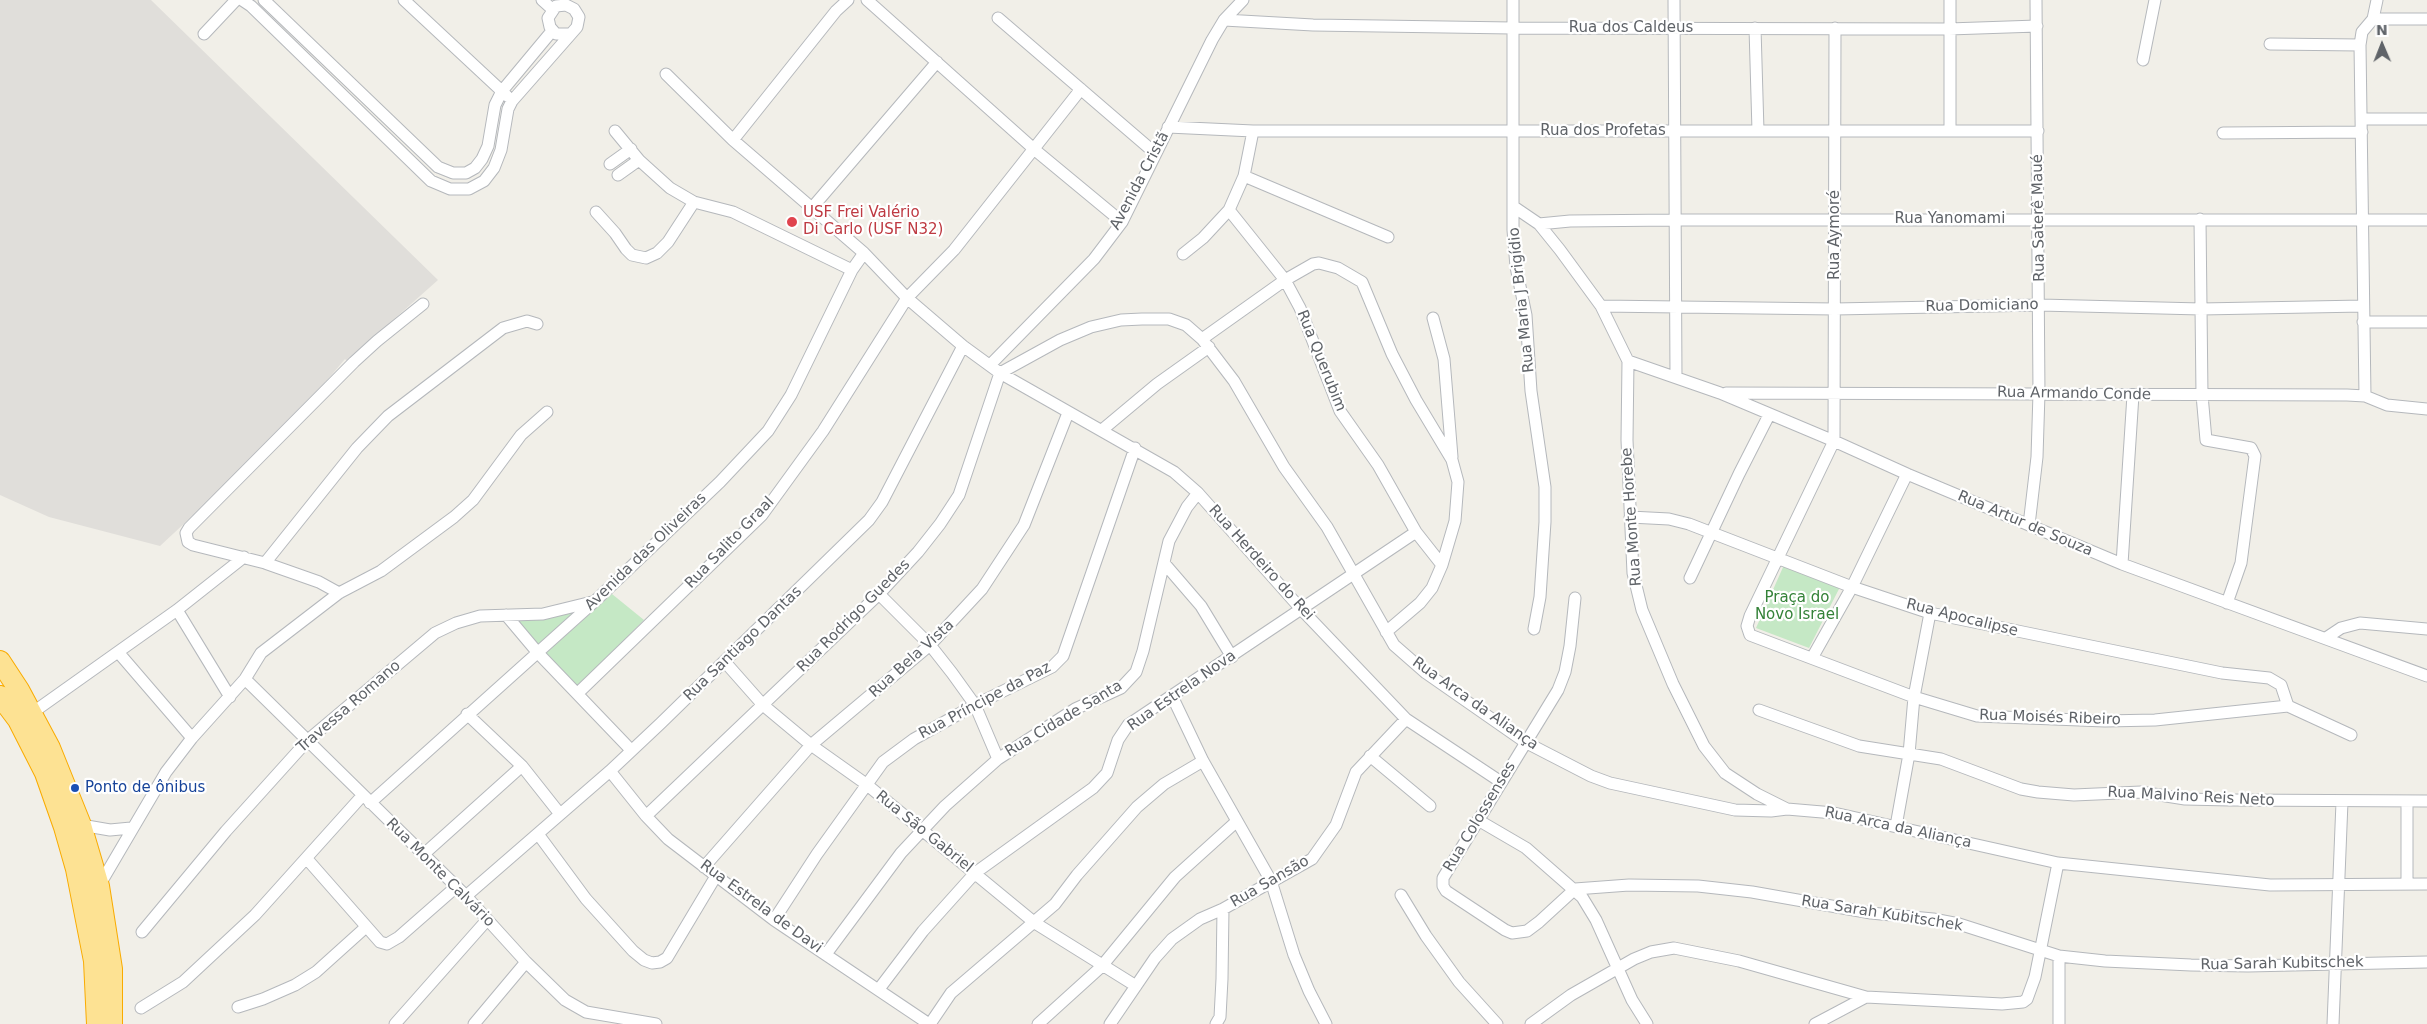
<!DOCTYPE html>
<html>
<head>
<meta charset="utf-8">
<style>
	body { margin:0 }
	#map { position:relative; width:2427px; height:1024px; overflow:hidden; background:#f1efe8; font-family:"DejaVu Sans",sans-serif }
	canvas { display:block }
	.north { position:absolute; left:2357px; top:20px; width:50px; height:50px; -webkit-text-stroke:4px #fff; paint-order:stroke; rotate:359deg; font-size:14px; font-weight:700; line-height:20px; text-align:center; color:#5f6368 }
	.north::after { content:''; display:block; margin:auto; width:18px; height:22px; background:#5f6368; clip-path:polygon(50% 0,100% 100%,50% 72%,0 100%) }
</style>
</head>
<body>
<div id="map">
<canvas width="2427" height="1024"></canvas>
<div class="north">N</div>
</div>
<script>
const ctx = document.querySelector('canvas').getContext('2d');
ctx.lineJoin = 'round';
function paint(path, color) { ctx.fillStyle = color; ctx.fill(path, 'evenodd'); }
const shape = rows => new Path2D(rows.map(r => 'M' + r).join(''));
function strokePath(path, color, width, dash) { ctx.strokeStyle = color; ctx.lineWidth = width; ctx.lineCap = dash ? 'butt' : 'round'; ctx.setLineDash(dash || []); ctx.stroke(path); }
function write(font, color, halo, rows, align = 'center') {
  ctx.font = font + ' "DejaVu Sans",sans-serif'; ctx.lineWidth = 4.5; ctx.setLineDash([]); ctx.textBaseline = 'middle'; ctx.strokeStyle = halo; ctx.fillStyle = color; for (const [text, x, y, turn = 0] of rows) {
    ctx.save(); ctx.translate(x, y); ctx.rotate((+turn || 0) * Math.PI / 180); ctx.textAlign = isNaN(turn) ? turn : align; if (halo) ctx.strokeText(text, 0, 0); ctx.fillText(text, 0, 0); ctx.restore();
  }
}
paint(shape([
	[0,0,151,0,438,280,347,361,345,359,285,430,160,546,49,517,0,495]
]), '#e0deda');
paint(shape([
	[1784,565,1840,587,1809,648,1756,628],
	[612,594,644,620,578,686,545,654],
	[587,605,538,647,515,618]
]), '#c5e8c5');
const street = shape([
	[242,0,251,6,431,181,450,189,469,189,484,181,494,168,501,150,508,109,512,101,577,27,579,17,574,9,566,5,556,6,548,18,550,27,556,34,570,34],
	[264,0,438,167,453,173,466,173,475,168,482,159,488,146,495,105,502,91,552,31],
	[404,0,507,96],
	[542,0,552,9],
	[867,0,1035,150,1122,222],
	[1513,0,1513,230,1516,267,1526,315,1531,391,1545,487,1545,522,1540,597,1534,629],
	[1674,0,1676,376],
	[1950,0,1950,131],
	[998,18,1155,153],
	[2373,19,2427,19],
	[2373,19,2377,0],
	[1224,20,1313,25,1512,28,1949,29,2037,26],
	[1755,28,1758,131],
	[1835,28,1834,441,1750,616,1747,626,1750,635,1914,697,1977,716,2105,721,2155,720,2288,706,2351,735],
	[204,34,236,0],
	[2270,44,2360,45],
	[2143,60,2155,0],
	[666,74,733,140,864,253,907,298,963,346,1000,373,1174,472,1198,493,1301,609,1406,719,1501,782],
	[2362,119,2427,119],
	[1168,127,1253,131,2038,131],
	[615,131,639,160,670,188,694,202,733,212,852,270],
	[2223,133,2362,132],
	[733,140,836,11,848,0],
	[610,164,631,149],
	[618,175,639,160],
	[1244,176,1388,237],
	[1514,207,1539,224,1560,250,1601,306,1628,361,1627,440,1633,573,1642,610,1673,684,1704,746,1725,773,1757,794,1787,809],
	[811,209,937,62],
	[1229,210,1285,280,1300,308,1340,411,1378,465,1416,532,1442,565],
	[596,212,615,233,626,249,632,255,646,258,657,253,668,242,694,202],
	[2200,219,2202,395,2206,440,2251,448,2255,456,2241,563,2227,603],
	[1539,224,1570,221,1675,220,2427,220],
	[1183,254,1203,238,1229,210,1244,176,1253,131],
	[1601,306,1835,309,2040,305,2201,309,2363,306],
	[1433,318,1444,359,1452,457],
	[2363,322,2427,322],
	[1202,339,1285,280,1313,264,1319,263,1338,268,1362,282,1392,354,1416,400,1452,460,1458,482,1455,521,1442,565,1432,588,1420,603,1386,632],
	[1628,361,1720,393,1834,441,1907,474,2122,564,2427,676],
	[990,365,1094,259,1122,222,1212,40,1224,20,1243,0],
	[1000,373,1060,340,1091,327,1121,320,1142,319,1169,319,1186,325,1202,339,1234,381,1284,467,1327,527,1394,645,1426,673,1525,742,1591,776,1610,783,1735,810,1771,811,1787,809,1834,813,2058,863,2270,885,2427,884],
	[1726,393,2347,395,2365,396,2387,405,2427,409],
	[2365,396,2360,45,2362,32,2373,19],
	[1102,430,1157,384,1209,347],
	[1630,517,1669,519,1689,524,1852,587,1930,613,2222,673,2269,678,2281,685,2288,706],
	[2029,525,2037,457,2039,393,2036,0],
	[265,563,357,448,388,416,503,328,527,321,537,324],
	[1164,563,1201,606,1232,657],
	[2122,564,2133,395],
	[1690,578,1739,474,1769,415],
	[339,593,319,582,265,563,193,545,188,542,186,533,189,528,354,362,377,341,423,304],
	[879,594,930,645,952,673,975,705,998,759],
	[1575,598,1570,646,1565,672,1558,690,1443,878,1443,886,1446,891,1505,930,1512,933,1527,931,1539,922,1575,889,1629,885,1698,886,1752,892,1871,913,1933,919,1959,924,2059,956,2105,961,2191,965,2248,966,2427,962],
	[177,610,230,697],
	[506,615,538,653,631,750],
	[2326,638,2341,628,2360,623,2427,629],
	[118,652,192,738],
	[1812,658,1852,587,1907,474],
	[725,662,763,705,811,745,866,784,1035,923,1136,986],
	[245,679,466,896,526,962,565,1000,586,1012,656,1024],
	[578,693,762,515,823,431,907,298,954,250,1081,89],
	[1172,696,1203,761,1271,881,1294,955,1309,991,1326,1024],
	[1759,710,1859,746,1941,759,2021,789,2038,792,2074,795,2141,792,2185,799,2230,800,2427,801],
	[32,713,177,610,244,557],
	[467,714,522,766,560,814],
	[1370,756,1430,806],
	[610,771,646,816,668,839,774,920,929,1024],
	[370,803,594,602,720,482,768,431,791,395,852,270,864,253],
	[646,816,879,594,918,552,940,524,959,495,1000,373],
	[1478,820,1526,848,1582,897,1596,920,1632,1000,1647,1024],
	[81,825,110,830,131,828],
	[1896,826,1909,754,1914,697,1930,613],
	[538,834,586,899,633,951,644,960,652,963,660,962,667,958,716,876],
	[424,854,522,766],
	[307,859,380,942,387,944,399,937,456,887],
	[704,867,811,745,930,645,982,589,1024,525,1068,413],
	[2407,883,2407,801],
	[99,886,166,772,192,738,245,679,261,653,339,593,381,571,454,517,473,500,521,435,547,412],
	[1401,895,1426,936,1459,982,1497,1024],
	[466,896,610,771,661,723,869,520,882,502,963,346],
	[774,920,817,854,883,762,914,739,975,705,1052,667,1063,656,1135,448],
	[142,932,226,831,308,740,435,633,456,623,480,616,543,614,592,602],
	[826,954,901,853,945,806,998,759,1075,709,1121,688,1136,672,1143,651,1169,541,1187,507,1198,493],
	[879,989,923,931,975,873,1093,788,1107,773,1118,740,1128,725,1416,532],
	[238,1007,263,999,295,985,316,972,366,927],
	[141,1008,183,982,255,915,362,796],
	[395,1024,487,920],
	[474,1024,526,962],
	[930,1024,951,993,1055,904,1077,875,1137,807,1164,784,1203,761],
	[1038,1024,1101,967,1175,877,1237,821],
	[1110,1024,1155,958,1172,939,1200,919,1223,909,1312,859,1336,825,1356,772,1406,719],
	[1216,1024,1220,1017,1222,979,1223,909],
	[1531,1024,1571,995,1634,959,1651,952,1674,948,1739,961,1866,997,2002,1004,2023,1002,2027,999,2035,977,2058,863],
	[1815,1024,1866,997],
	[2059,1024,2059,956],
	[2333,1024,2342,802]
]);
const highway = shape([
	[0,661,19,690,50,748,81,825,99,886,112,969,112,1024],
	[0,696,18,720,45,773,64,827,76,869,94,961,97,1024]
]);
strokePath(street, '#b5b8bc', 13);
strokePath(highway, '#f9ab00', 22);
strokePath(street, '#fff', 11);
strokePath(highway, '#fde293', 20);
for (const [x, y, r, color] of [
	[792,222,6,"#e0444e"],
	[75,788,5,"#1a4fb4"]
]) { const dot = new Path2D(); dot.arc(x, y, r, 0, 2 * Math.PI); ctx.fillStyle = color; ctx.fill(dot); strokePath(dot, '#fff', 2); }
write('15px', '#5f6368', '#fff', [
	["Rua dos Caldeus",1631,28],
	["Rua dos Profetas",1603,131],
	["Avenida Cristã",1140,181,-62],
	["Rua Saterê Maué",2039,218,-91],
	["Rua Yanomami",1950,219],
	["Rua Aymoré",1835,235,-90],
	["Rua Maria J Brigídio",1522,300,-96],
	["Rua Domiciano",1982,306,-1],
	["Rua Querubim",1321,361,68],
	["Rua Armando Conde",2074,394,1],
	["Rua Monte Horebe",1632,517,-94],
	["Rua Artur de Souza",2025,524,23],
	["Rua Salito Graal",730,543,-46],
	["Avenida das Oliveiras",646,552,-44],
	["Rua Herdeiro do Rei",1261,563,48],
	["Rua Rodrigo Guedes",854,616,-45],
	["Rua Apocalipse",1962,618,14],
	["Rua Santiago Dantas",743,644,-44],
	["Rua Bela Vista",912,659,-42],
	["Rua Estrela Nova",1182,691,-35],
	["Rua Príncipe da Paz",985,701,-28],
	["Rua Arca da Aliança",1475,704,35],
	["Travessa Romano",349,707,-41],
	["Rua Moisés Ribeiro",2050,718,2],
	["Rua Cidade Santa",1064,719,-31],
	["Rua Malvino Reis Neto",2191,797,3],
	["Rua Colossenses",1480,817,-59],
	["Rua Arca da Aliança",1898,828,12],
	["Rua São Gabriel",924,832,39],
	["Rua Monte Calvário",440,873,45],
	["Rua Sansão",1270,882,-30],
	["Rua Estrela de Davi",761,907,36],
	["Rua Sarah Kubitschek",1882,914,9],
	["Rua Sarah Kubitschek",2282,964,-1]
]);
write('15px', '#be3a42', '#fff', [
	["USF Frei Valério",803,213],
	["Di Carlo (USF N32)",803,230]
], 'left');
write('15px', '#348238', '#fff', [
	["Praça do",1797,598],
	["Novo Israel",1797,615]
]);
write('15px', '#164399', '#fff', [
	["Ponto de ônibus",85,788]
], 'left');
</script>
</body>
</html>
